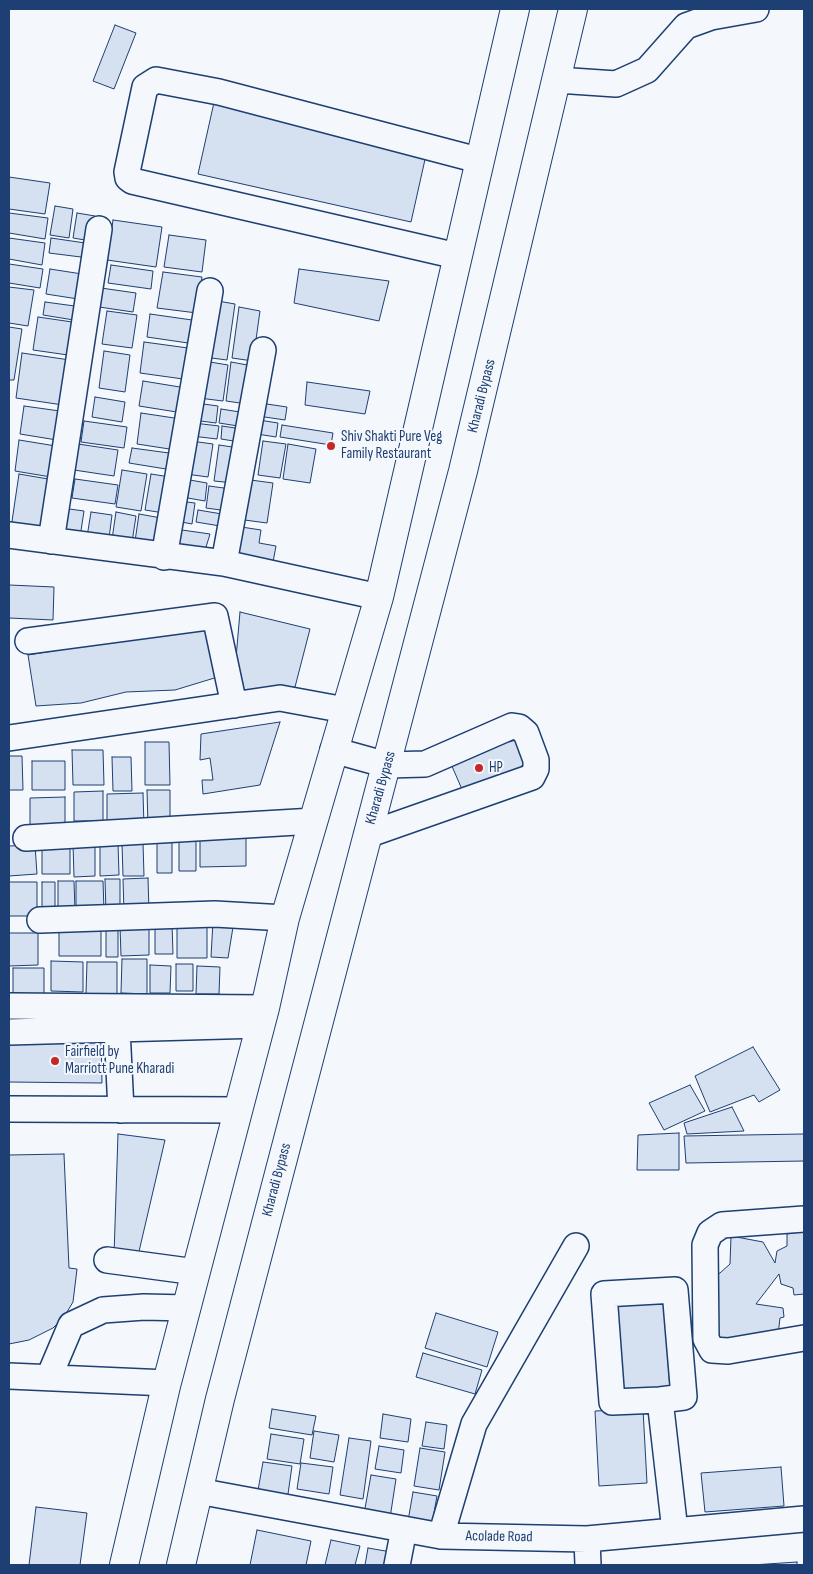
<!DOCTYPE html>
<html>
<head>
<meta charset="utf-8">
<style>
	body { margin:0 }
	#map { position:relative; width:813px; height:1574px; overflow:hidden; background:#f4f7fb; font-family:"Sofia Sans Condensed",sans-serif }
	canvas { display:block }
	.frame { position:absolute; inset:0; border:10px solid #1d3f73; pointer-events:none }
</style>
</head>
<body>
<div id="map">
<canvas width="813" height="1574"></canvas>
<div class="frame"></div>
</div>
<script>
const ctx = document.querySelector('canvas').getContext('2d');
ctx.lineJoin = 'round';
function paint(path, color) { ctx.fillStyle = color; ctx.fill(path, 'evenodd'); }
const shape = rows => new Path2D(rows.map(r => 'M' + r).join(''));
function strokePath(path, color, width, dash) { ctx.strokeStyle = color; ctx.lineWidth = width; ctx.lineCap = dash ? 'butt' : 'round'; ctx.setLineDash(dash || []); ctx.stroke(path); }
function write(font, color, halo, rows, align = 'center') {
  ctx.font = font + ' "Sofia Sans Condensed",sans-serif'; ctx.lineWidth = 4; ctx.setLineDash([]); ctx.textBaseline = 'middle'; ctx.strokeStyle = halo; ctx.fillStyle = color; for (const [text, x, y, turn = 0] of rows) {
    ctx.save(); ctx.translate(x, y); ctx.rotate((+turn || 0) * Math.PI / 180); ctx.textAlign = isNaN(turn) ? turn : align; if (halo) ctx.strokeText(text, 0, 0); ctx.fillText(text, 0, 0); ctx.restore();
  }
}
const building = shape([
	[115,25,136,33,114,89,93,81,115,25],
	[215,98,428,146,411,222,198,174,215,98],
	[9,177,50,183,45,214,9,209,9,177],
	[55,206,73,209,69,238,50,235,55,206],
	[9,213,48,218,45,239,9,233,9,213],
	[77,213,95,216,91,241,73,238,77,213],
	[113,220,162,227,156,267,107,260,113,220],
	[169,235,206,240,202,272,164,267,169,235],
	[9,238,45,243,42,265,9,259,9,238],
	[51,238,92,244,89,258,49,253,51,238],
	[9,264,43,269,40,288,9,283,9,264],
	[111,265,153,271,151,289,108,283,111,265],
	[50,269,82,274,78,299,46,294,50,269],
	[299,269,389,281,379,321,294,303,299,269],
	[163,272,202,277,197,313,157,308,163,272],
	[9,287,34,290,28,326,9,323,9,287],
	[101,288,136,293,133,312,99,307,101,288],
	[212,300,235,304,227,360,204,357,212,300],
	[45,302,82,307,80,321,43,315,45,302],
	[239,307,260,311,253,361,232,358,239,307],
	[107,311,137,315,132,348,102,344,107,311],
	[150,314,192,320,188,343,147,337,150,314],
	[38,317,79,323,75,356,33,350,38,317],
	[9,327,22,329,14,380,9,380,9,327],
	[144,342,188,348,183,379,140,373,144,342],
	[104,351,130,355,125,392,99,388,104,351],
	[22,353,70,360,63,405,16,398,22,353],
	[204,361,228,365,223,401,199,398,204,361],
	[231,362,253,366,247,404,226,401,231,362],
	[143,381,186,388,183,413,139,406,143,381],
	[307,382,370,391,365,414,305,405,307,382],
	[95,397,125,402,122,422,92,417,95,397],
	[196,403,218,406,216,423,193,420,196,403],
	[260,403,287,407,285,420,258,416,260,403],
	[24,406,67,412,63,441,20,434,24,406],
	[221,409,240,412,238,426,219,423,221,409],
	[141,413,181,419,176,450,137,444,141,413],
	[259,420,278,423,276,437,257,434,259,420],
	[84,421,127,427,124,448,81,442,84,421],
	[194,423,219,426,217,439,192,436,194,423],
	[282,425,333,433,331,445,280,437,282,425],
	[222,426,242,429,240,442,221,439,222,426],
	[19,440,62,447,57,478,15,471,19,440],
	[191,441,213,444,208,477,186,474,191,441],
	[263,441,286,444,280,478,258,475,263,441],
	[78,444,118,450,114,476,74,470,78,444],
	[288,444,316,449,310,483,283,479,288,444],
	[219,445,239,448,234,483,214,481,219,445],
	[132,448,169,453,166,469,129,463,132,448],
	[122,470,147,474,141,511,116,507,122,470],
	[19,474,54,480,46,533,11,528,19,474],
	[151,474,170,477,164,513,145,510,151,474],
	[75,479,118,485,115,504,72,498,75,479],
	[184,479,207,483,205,501,182,497,184,479],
	[243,479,273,483,267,523,237,519,243,479],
	[209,486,231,489,228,511,206,508,209,486],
	[178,501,195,503,192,524,176,521,178,501],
	[62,508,84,511,79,544,57,540,62,508],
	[198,510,222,514,220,526,196,522,198,510],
	[91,512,112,515,108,546,86,543,91,512],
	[116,512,136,516,131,549,111,546,116,512],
	[139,514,161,518,156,551,134,548,139,514],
	[235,526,261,530,259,543,276,546,273,562,230,556,235,526],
	[175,529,210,534,203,557,171,556,175,529],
	[9,585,54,587,53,620,9,618,9,585],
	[240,612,310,629,295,687,233,693,240,612],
	[213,625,221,676,175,690,126,692,81,703,36,706,28,655,213,625],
	[280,722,260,785,203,794,202,780,213,780,210,758,200,760,201,734,280,722],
	[507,736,509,742,523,738,530,761,522,765,522,773,464,794,448,757,507,736],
	[145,742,169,742,170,785,145,785,145,742],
	[72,750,103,750,104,785,73,785,72,750],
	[9,756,22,756,23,790,9,790,9,756],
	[112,757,131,757,132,791,113,791,112,757],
	[32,761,65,761,65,790,32,790,32,761],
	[147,790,170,790,170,826,148,826,147,790],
	[103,791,103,821,74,821,74,792,103,791],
	[143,793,144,826,107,826,107,794,143,793],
	[65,797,65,828,30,829,30,798,65,797],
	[200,835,246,835,246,866,200,867,200,835],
	[179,837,196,837,196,871,179,871,179,837],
	[157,840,172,840,172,873,157,873,157,840],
	[42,843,70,843,70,874,42,874,42,843],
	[100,843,118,843,119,875,100,876,100,843],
	[143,843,144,876,123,876,122,844,143,843],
	[73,844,95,844,95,876,74,877,73,844],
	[35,845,37,874,9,876,9,846,35,845],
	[148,878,149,912,124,912,123,879,148,878],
	[105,879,120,879,120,913,106,913,105,879],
	[58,881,74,881,75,911,58,911,58,881],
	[76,881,103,881,104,911,76,912,76,881],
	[9,882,37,882,37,916,9,916,9,882],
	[42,882,55,882,55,913,42,913,42,882],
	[213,921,234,921,228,958,211,957,213,921],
	[177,922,207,922,207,958,177,958,177,922],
	[155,924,172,924,173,954,155,954,155,924],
	[118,926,118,957,106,957,106,927,118,926],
	[120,926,149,926,149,955,121,956,120,926],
	[59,928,101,928,101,956,59,956,59,928],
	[9,933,38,933,38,965,9,966,9,933],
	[122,959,147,959,147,994,121,993,122,959],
	[51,961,83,962,83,992,51,991,51,961],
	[87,962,117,962,117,995,86,994,87,962],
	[176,964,193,964,193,991,176,991,176,964],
	[150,965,171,966,170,993,150,993,150,965],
	[197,966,220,967,219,994,196,994,197,966],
	[13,968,44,968,44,994,13,993,13,968],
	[9,1039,101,1039,102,1083,9,1082,9,1039],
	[753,1047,780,1090,759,1102,754,1095,710,1112,695,1076,753,1047],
	[690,1085,705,1111,664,1130,649,1103,690,1085],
	[732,1107,744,1131,687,1134,684,1123,732,1107],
	[679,1133,679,1170,637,1170,638,1135,679,1133],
	[118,1134,165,1140,137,1260,114,1255,118,1134],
	[804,1134,804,1161,686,1163,684,1136,804,1134],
	[64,1154,69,1268,77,1269,73,1302,64,1317,53,1328,29,1340,9,1344,9,1155,64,1154],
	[804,1231,804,1294,794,1295,793,1288,781,1284,779,1274,756,1304,783,1308,784,1317,780,1318,778,1335,720,1345,715,1303,709,1277,720,1273,730,1264,731,1236,763,1242,775,1263,777,1251,787,1246,787,1234,804,1231],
	[647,1298,647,1304,664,1303,670,1390,617,1393,611,1306,620,1306,620,1300,647,1298],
	[436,1313,498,1332,487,1367,425,1348,436,1313],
	[423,1353,482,1370,475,1394,416,1377,423,1353],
	[272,1409,316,1416,312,1435,269,1428,272,1409],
	[643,1409,647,1483,599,1486,595,1411,643,1409],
	[383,1414,411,1419,408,1442,380,1438,383,1414],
	[426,1422,447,1425,444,1449,422,1446,426,1422],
	[314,1431,339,1435,334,1462,310,1458,314,1431],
	[271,1434,304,1439,300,1464,267,1459,271,1434],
	[349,1438,371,1441,363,1499,340,1495,349,1438],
	[379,1446,404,1450,401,1473,375,1469,379,1446],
	[420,1448,445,1452,439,1490,414,1486,420,1448],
	[263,1462,292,1466,287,1501,257,1496,263,1462],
	[301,1463,333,1467,329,1494,297,1489,301,1463],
	[781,1467,784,1506,705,1512,701,1473,781,1467],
	[371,1475,396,1479,390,1518,364,1514,371,1475],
	[413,1492,437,1496,432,1524,408,1521,413,1492],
	[36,1507,87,1513,80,1565,29,1565,36,1507],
	[257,1530,311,1541,306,1565,250,1565,257,1530],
	[331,1540,360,1546,355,1565,325,1565,331,1540],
	[368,1548,397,1553,394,1565,365,1565,368,1548],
	[797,1562,797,1565,752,1565,797,1562]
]);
paint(building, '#d5e0f0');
strokePath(building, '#1d3f73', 1);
const minor = shape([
	[557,80,616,84,647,70,686,26,711,17,756,9],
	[457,256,132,181,128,178,127,172,145,87,156,80,219,92,478,160],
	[9,535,224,563,379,597],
	[51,541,99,229],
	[164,557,210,291],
	[224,563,263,350],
	[28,641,215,616,234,705],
	[9,738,280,698,345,710],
	[333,750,387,765,425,764,512,726,519,727,526,733,536,760,536,769,532,777,367,835],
	[26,838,314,821],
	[40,920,215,914,285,918],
	[9,1006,265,1008],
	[117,1029,121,1110],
	[9,1032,260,1025],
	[9,1109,238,1110],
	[804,1219,722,1225,710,1233,705,1245,706,1339,712,1350,728,1351,804,1338],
	[107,1260,196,1272],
	[9,1376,167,1383],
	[49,1377,71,1325,103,1310,144,1307,187,1308],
	[660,1400,612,1402,604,1294,675,1290,684,1397,660,1400,675,1531],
	[198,1491,441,1536,587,1539,804,1519],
	[441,1536,474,1424,576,1246],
	[587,1539,588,1565],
	[397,1565,404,1529]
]);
const highway = shape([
	[124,1565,166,1386,265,1008,285,918,379,597,515,9],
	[181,1565,220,1399,463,471,573,9]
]);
strokePath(minor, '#1d3f73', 28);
strokePath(highway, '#1d3f73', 30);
strokePath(minor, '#f4f7fb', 25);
strokePath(highway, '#f4f7fb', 28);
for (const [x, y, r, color] of [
	[331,446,5,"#c62828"],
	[479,768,5,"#c62828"],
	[55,1061,5,"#c62828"]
]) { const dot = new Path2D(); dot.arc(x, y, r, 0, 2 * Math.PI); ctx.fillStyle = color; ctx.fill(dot); strokePath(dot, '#f4f7fb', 2); }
write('15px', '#1d3f73', '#f4f7fb', [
	["Kharadi Bypass",482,396,-76],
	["Kharadi Bypass",381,788,-74],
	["Kharadi Bypass",277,1180,-75],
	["Acolade Road",499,1537,1]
]);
write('15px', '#1d3f73', '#f4f7fb', [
	["Shiv Shakti Pure Veg",341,437],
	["Family Restaurant",341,454],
	["HP",489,768],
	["Fairfield by",65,1052],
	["Marriott Pune Kharadi",65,1069]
], 'left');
</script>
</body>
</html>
